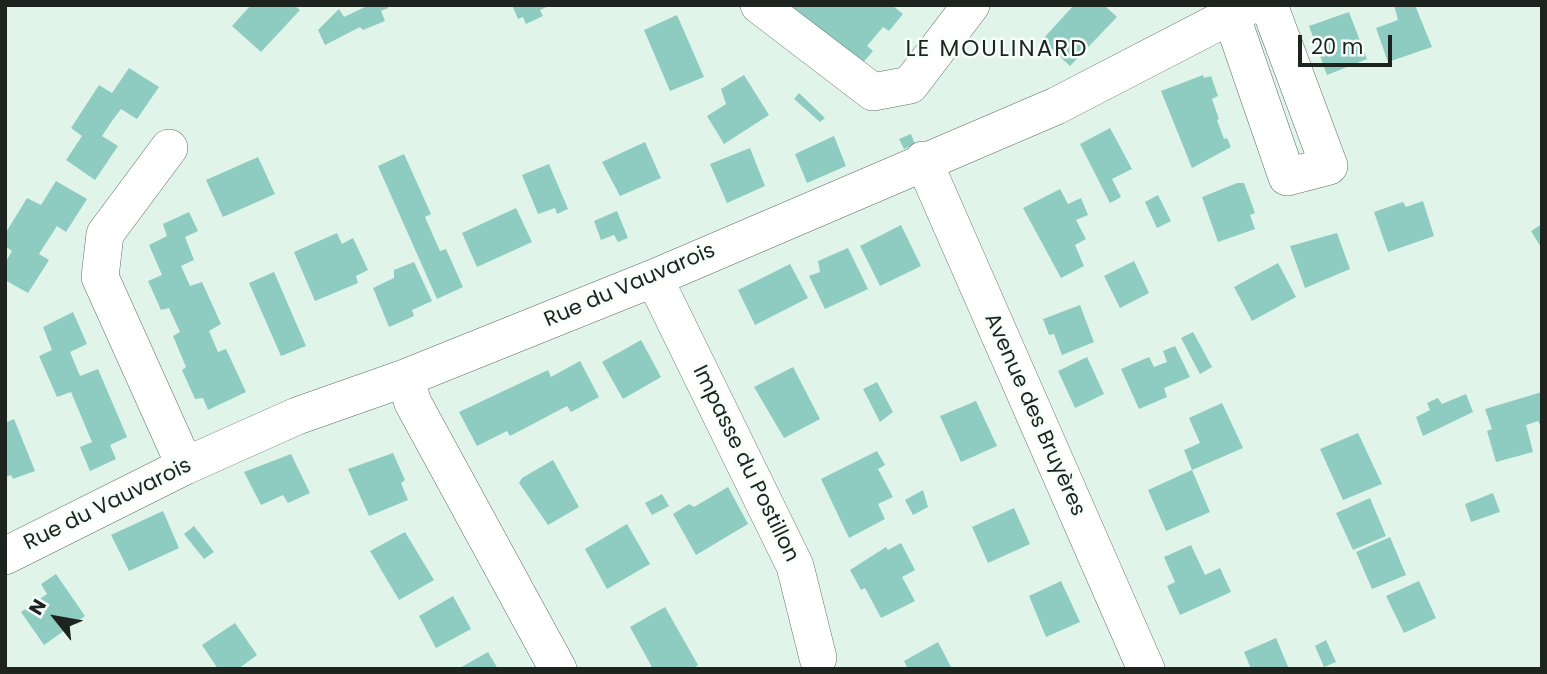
<!DOCTYPE html>
<html>
<head>
<meta charset="utf-8">
<style>
	body { margin:0 }
	#map { position:relative; width:1547px; height:674px; overflow:hidden; background:#e1f4e9; font-family:Poppins,sans-serif }
	canvas { display:block }
	.frame { position:absolute; inset:0; border:7px solid #1d2420; pointer-events:none }
	.north { position:absolute; left:21px; top:583px; width:70px; height:70px; -webkit-text-stroke:5px #f6fefa; paint-order:stroke; rotate:301deg; font-size:19px; font-weight:700; line-height:28px; text-align:center; color:#1d2420 }
	.north::after { content:''; display:block; margin:auto; width:24px; height:32px; background:#1d2420; clip-path:polygon(50% 0,100% 100%,50% 72%,0 100%) }
	.scale { position:absolute; left:1298px; top:35px; width:94px; height:32px; box-sizing:border-box; border:4px solid #1d2420; border-top:0; padding-left:9px; font-size:21px; line-height:24px; white-space:nowrap; color:#1d2420; -webkit-text-stroke:5px #f6fefa; paint-order:stroke }
</style>
</head>
<body>
<div id="map">
<canvas width="1547" height="674"></canvas>
<div class="frame"></div>
<div class="north">N</div>
<div class="scale">20 m</div>
</div>
<script>
const ctx = document.querySelector('canvas').getContext('2d');
ctx.lineJoin = 'round';
function paint(path, color) { ctx.fillStyle = color; ctx.fill(path, 'evenodd'); }
const shape = rows => new Path2D(rows.map(r => 'M' + r).join(''));
function strokePath(path, color, width, dash) { ctx.strokeStyle = color; ctx.lineWidth = width; ctx.lineCap = dash ? 'butt' : 'round'; ctx.setLineDash(dash || []); ctx.stroke(path); }
function write(font, color, halo, rows, align = 'center') {
  ctx.font = font + ' Poppins,sans-serif'; ctx.lineWidth = 5; ctx.setLineDash([]); ctx.textBaseline = 'middle'; ctx.strokeStyle = halo; ctx.fillStyle = color; for (const [text, x, y, turn = 0] of rows) {
    ctx.save(); ctx.translate(x, y); ctx.rotate((+turn || 0) * Math.PI / 180); ctx.textAlign = isNaN(turn) ? turn : align; if (halo) ctx.strokeText(text, 0, 0); ctx.fillText(text, 0, 0); ctx.restore();
  }
}
paint(shape([
	[251,5,294,5,300,10,261,52,232,26],
	[369,5,387,5,388,8,381,11,385,21,363,30,360,27,325,45,318,30,339,9,344,17],
	[512,5,551,5,540,10,543,16,526,24,523,17,518,19],
	[783,5,892,5,903,14,889,31,883,27,867,46,873,51,859,67],
	[1074,5,1104,5,1117,17,1070,66,1042,40],
	[1394,5,1415,5,1432,47,1388,62,1376,28,1398,20],
	[1349,12,1367,59,1327,75,1309,26],
	[677,15,704,77,670,91,644,30],
	[129,68,159,87,137,119,121,109,112,121,102,136,118,146,95,180,66,160,82,136,71,128,99,85,112,93],
	[744,75,769,115,724,144,707,116,726,104,721,89],
	[1203,75,1204,78,1211,76,1218,96,1212,99,1219,119,1217,120,1224,139,1227,138,1231,147,1192,168,1161,91],
	[799,93,825,118,820,122,794,99],
	[1110,128,1132,169,1112,179,1121,197,1110,203,1080,144],
	[911,134,915,144,904,149,899,139],
	[834,136,846,166,807,183,795,154],
	[645,142,661,178,620,196,602,162],
	[750,148,765,186,727,203,710,164],
	[404,154,431,214,425,217,440,251,446,249,463,287,437,299,378,166],
	[258,157,275,194,223,217,206,180],
	[549,164,568,209,557,214,555,208,538,214,522,175],
	[56,181,87,199,66,232,57,226,39,254,49,260,28,293,5,280,5,263,12,251,5,246,5,234,27,198,41,205],
	[1237,183,1244,183,1255,213,1250,215,1255,229,1218,242,1202,197],
	[1060,189,1068,204,1081,198,1088,215,1076,220,1086,239,1075,245,1084,266,1061,278,1023,208],
	[1158,195,1171,221,1157,228,1145,202],
	[1423,201,1434,236,1388,252,1374,212,1403,202,1406,207],
	[516,208,532,242,477,267,462,233],
	[617,211,628,238,618,242,614,235,601,240,594,221],
	[189,212,198,231,185,237,194,260,181,266,190,286,202,282,221,324,209,331,218,352,226,349,246,392,208,410,203,398,195,399,182,370,186,367,173,336,180,332,169,308,161,310,148,281,162,275,149,245,167,236,163,224],
	[1542,224,1542,249,1531,231],
	[901,225,921,266,880,286,860,246],
	[337,233,342,244,353,238,368,270,356,276,358,283,315,301,294,252],
	[1337,233,1350,269,1305,288,1290,246],
	[848,248,868,289,825,309,809,276,820,272,818,261],
	[1134,261,1149,293,1120,308,1104,276],
	[414,262,432,301,412,310,414,316,389,327,373,288,394,278,394,270],
	[1278,263,1296,297,1252,321,1234,287],
	[790,264,808,298,755,325,738,290],
	[274,272,306,346,281,356,249,283],
	[1080,305,1094,342,1062,355,1054,334,1049,335,1043,319],
	[73,312,87,344,70,352,80,376,98,369,127,437,110,445,116,459,90,471,80,447,92,442,71,392,57,397,39,356,52,350,43,327],
	[1193,332,1212,367,1200,374,1181,338],
	[641,340,661,377,623,399,602,362],
	[1175,346,1190,377,1164,388,1167,397,1139,409,1121,369,1149,357,1154,367,1167,362,1163,351],
	[1087,357,1104,394,1075,408,1058,371],
	[580,361,599,397,571,412,567,406,510,436,507,431,477,446,459,412,548,370,551,377],
	[793,367,820,419,784,438,754,387],
	[877,382,893,412,880,422,863,389],
	[1542,392,1542,428,1538,421,1526,425,1533,452,1496,462,1487,431,1492,429,1485,409],
	[1466,394,1473,412,1423,436,1416,417,1430,410,1427,403,1438,398,1442,404],
	[976,401,997,446,961,462,940,416],
	[1222,403,1243,448,1192,470,1184,450,1200,443,1189,418],
	[14,419,35,471,13,479,11,475,5,477,5,423],
	[1358,433,1382,484,1343,500,1320,449],
	[877,451,885,465,878,469,893,497,878,504,885,519,849,538,821,479],
	[393,453,405,480,401,483,408,500,369,516,348,469],
	[291,454,310,493,288,503,283,495,261,505,244,472],
	[553,460,579,507,548,525,519,483,522,478],
	[1192,470,1210,512,1166,531,1148,490],
	[728,487,748,524,696,555,673,514,689,504,694,507],
	[923,490,928,507,913,515,905,500],
	[1493,493,1500,512,1471,522,1465,504],
	[662,494,669,506,652,515,645,503],
	[1370,498,1386,536,1353,550,1336,513],
	[1014,508,1030,544,988,563,972,527],
	[163,511,179,548,129,571,111,535],
	[627,524,650,564,607,589,585,549],
	[194,526,214,552,204,559,184,534],
	[405,532,434,580,399,600,370,551],
	[1390,537,1406,575,1372,589,1356,552],
	[901,543,915,570,902,577,915,601,881,618,865,588,861,590,850,570,886,547,888,550],
	[1191,545,1205,575,1220,568,1231,592,1180,615,1167,586,1175,582,1164,557],
	[56,574,85,616,44,645,21,612,47,594,41,584],
	[1061,581,1080,622,1046,637,1029,596],
	[1419,581,1436,618,1404,633,1386,596],
	[453,596,471,629,436,648,419,616],
	[665,607,698,665,692,669,653,669,630,627],
	[235,623,257,655,238,669,218,669,202,645],
	[1276,638,1289,669,1251,669,1244,652],
	[1326,640,1336,662,1324,667,1315,646],
	[938,642,952,669,908,669,904,661],
	[488,652,498,669,458,669]
]), '#8eccc2');
const minor = shape([
	[759,5,873,92,910,85,971,5],
	[1231,15,1287,177,1329,166,1269,5],
	[169,148,105,234,100,277,185,466],
	[923,160,1146,669],
	[654,278,795,566,818,658],
	[405,378,413,403,558,669],
	[5,556,185,466,297,416,405,378,654,278,1056,106,1251,5]
]);
strokePath(minor, '#5c6d63', 38);
strokePath(minor, '#fff', 37);
write('21px', '#1d2420', '#f6fefa', [
	["Rue du Vauvarois",630,286,-23],
	["Avenue des Bruyères",1034,415,66],
	["Impasse du Postillon",745,464,64],
	["Rue du Vauvarois",108,505,-26]
]);
ctx.letterSpacing = '2px';
write('23px', '#1d2420', '#f6fefa', [
	["LE MOULINARD",997,50]
]);
ctx.letterSpacing = '0px';
</script>
</body>
</html>
